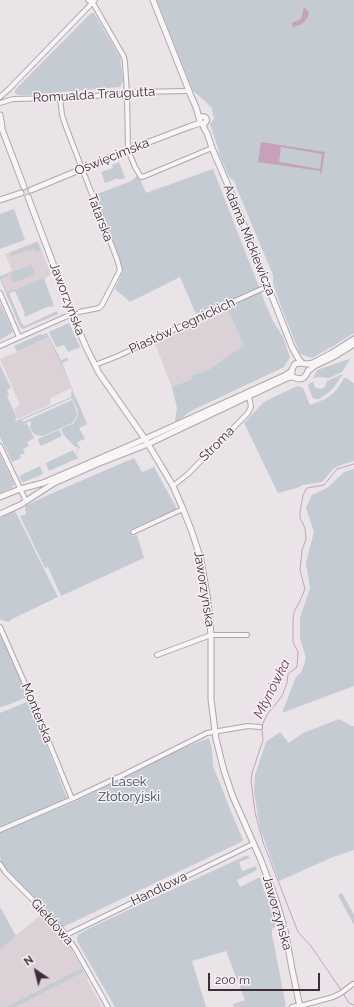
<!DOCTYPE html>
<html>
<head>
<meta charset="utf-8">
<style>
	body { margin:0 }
	#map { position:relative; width:354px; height:1007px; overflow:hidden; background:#eae3e7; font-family:Raleway,sans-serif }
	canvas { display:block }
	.north { position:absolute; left:16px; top:951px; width:40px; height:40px; -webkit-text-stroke:3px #f7f2f5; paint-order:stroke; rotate:325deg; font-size:11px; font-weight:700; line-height:16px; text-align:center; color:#402c37 }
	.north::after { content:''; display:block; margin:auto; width:14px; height:18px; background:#402c37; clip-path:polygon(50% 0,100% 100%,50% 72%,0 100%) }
	.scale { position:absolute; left:208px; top:973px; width:112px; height:18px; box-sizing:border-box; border:2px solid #402c37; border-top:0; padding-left:5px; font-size:12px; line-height:14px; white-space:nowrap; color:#402c37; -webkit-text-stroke:3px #f7f2f5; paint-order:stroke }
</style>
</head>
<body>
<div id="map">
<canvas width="354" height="1007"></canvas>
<div class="north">N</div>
<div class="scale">200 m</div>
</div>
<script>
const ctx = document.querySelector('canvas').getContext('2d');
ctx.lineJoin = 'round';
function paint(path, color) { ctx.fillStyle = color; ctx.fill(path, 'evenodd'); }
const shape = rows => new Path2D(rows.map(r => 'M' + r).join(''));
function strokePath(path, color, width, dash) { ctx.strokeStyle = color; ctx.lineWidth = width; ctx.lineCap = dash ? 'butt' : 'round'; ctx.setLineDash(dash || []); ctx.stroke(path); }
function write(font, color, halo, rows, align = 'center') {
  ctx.font = font + ' Raleway,sans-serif'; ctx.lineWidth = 3; ctx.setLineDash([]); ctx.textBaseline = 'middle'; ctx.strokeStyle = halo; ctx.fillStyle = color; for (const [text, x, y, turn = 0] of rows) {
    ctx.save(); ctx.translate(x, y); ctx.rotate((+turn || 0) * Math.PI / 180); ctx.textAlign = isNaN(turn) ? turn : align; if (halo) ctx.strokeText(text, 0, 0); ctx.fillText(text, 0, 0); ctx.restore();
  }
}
paint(shape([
	[38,241,51,275,15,292,14,290,6,292,0,277,12,270,5,254],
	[227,310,244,345,210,369,191,376,192,379,172,387,155,344],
	[48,337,72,388,50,398,51,404,18,419,14,409,20,404,0,359,17,352],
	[42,914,69,947,102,1007,0,1007,0,949]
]), '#dbd1d6');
paint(shape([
	[157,0,354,0,354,333,335,345,312,358,300,354,280,304,273,283,273,275,237,189,234,181,229,177,219,154,218,148,210,124,215,117,213,116,212,108,205,101,193,91],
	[91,13,94,13,120,57,123,81,120,87,27,95,18,95,15,93,15,90],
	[119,162,125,178,119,180,118,178,105,183,101,172,113,168,112,165],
	[213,169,266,305,273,321,283,337,290,357,284,367,193,410,188,413,182,418,176,422,175,420,177,408,172,387,192,379,191,376,210,369,244,345,223,301,196,314,180,277,130,302,115,289,123,271,101,210,98,211,92,196,131,181,137,176,141,181,146,193],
	[14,209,25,240,0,249,0,214],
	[37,242,41,250,36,252,34,249,28,251,26,250,12,256,10,253],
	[31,265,35,274,13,283,10,273],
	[8,274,8,276,1,279,7,292,14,289,15,290,44,278,54,306,50,307,49,306,25,317,24,314,25,313,15,291,9,293,22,324,25,326,57,311,58,314,23,329,20,327,0,279,0,275,1,276],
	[0,303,13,332,0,340],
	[69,323,80,347,68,352,64,345,57,347,55,345,49,332],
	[47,333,61,360,67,358,69,360,62,363,72,388,74,395,77,400,87,424,79,428,85,439,77,442,80,448,77,450,80,457,76,450,78,448,77,447,75,447,64,435,61,429,74,423,77,418,78,411,72,398,22,420,24,423,23,422,72,400,77,413,76,418,72,423,43,436,36,435,32,432,30,427,31,421,24,424,24,425,27,423,34,438,27,442,29,446,23,449,25,453,20,455,21,458,12,462,0,437,0,365,11,388,7,390,9,395,7,396,17,418,15,419,16,421,71,397,72,388,48,337,17,352,14,346,41,334,42,335],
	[349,359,350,359,342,372,329,378,318,377,313,379,317,370],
	[343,374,334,387,328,393,319,399,315,399,312,397,308,385,312,382,314,382,314,386,316,388,321,389,325,387,327,381],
	[344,378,346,378,354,383,354,461,344,464,334,468,322,482,302,485,300,487,278,493,244,423,264,402,297,386,303,388,310,405,325,399,330,396,338,388],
	[59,430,62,436,41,446,40,445,38,440,38,439],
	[73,450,78,458,49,471,46,464,46,463],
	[0,454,14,484,12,488,0,493],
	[134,458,142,472,154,467,177,509,129,530,132,536,137,535,144,558,61,596,48,567,45,568,20,516,26,514,25,506,55,492],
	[40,466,43,474,24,482,22,482,19,476],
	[354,469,354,686,282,713,296,677,302,671,306,658,300,638,300,618,310,588,306,562,314,532,306,508,312,495,327,488,344,472],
	[15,511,58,597,12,619,9,622,1,620,0,618,0,518],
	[0,635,18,672,27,697,8,705,0,707],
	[29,701,67,798,0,827,0,713],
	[339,719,352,726,354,726,354,850,333,857,279,881,260,828,254,792,255,775,266,742,280,732,289,743,303,733],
	[209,738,212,750,213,766,232,814,243,840,241,842,63,927,14,878,3,865,0,857,0,833,74,802,143,768,175,751],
	[245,856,248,856,250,858,239,862,242,871,256,866,257,870,237,880,240,887,260,877,264,891,275,916,276,925,272,930,272,935,286,1006,284,1007,234,1007,233,1004,245,1000,226,951,192,961,206,1007,115,1007,77,941,77,938,78,935,90,928,152,899],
	[342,893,354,915,354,925,338,895],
	[0,907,16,936,0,949],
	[57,931,58,931,69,946,88,979,87,979,83,972,15,1007,7,1007,80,969,81,971,81,969,70,949,59,935,59,934]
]), '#c4cbd3');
paint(shape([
	[304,7,308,11,309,14,308,17,302,24,293,27,292,23,301,19],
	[261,142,325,152,321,174,320,174,320,171,258,162],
	[281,147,322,154,320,169,279,162]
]), '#c7a1ba');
strokePath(shape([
	[341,990,311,946,298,932,263,842,255,812,251,781,252,773,263,740,262,730,263,723,267,715,282,696,287,683,288,674,297,667,298,652,293,642,293,620,294,612,300,601,305,589,300,570,302,550,306,539,305,528,300,518,300,512,303,495,307,488,324,485,337,469,354,464],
	[343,993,349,1003,354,1005]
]), '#c7a1ba', 1);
const minor = shape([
	[88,0,93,3,124,57,125,63,127,94,128,150,135,167,141,177,145,176,212,148],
	[0,97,9,89,95,0],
	[0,103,13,99,60,98,127,94,132,92,189,91],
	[0,293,19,337],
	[0,346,65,317,79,312,99,308,102,305,120,270,117,259,66,127,62,115,60,98],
	[95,365,118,356,224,306,268,286],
	[0,446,26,501],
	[173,486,188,474,248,413,251,407,250,401,248,396],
	[133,532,183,509],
	[0,627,26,686,72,799],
	[157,655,211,635,247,635],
	[0,830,72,799,123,775,207,733,248,726,260,727],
	[0,864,6,873,55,922,66,935,76,950,108,1007],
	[66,935,253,844],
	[292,1007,300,1005,304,1005,333,997,341,993,353,984]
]);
const tertiary = shape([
	[153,0,191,96,196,107,199,118],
	[0,115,2,127],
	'199.5 120a3.5 3.5 0 1 1 7 0a3.5 3.5 0 1 1-7 0Z',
	[202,123,205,130,207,133,212,148,232,195,292,347,298,358,302,363],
	[0,124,24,187],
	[31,190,128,150,191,126,201,123],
	[28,197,72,314,86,347,99,373,145,439,163,469,173,486,183,509,192,532,201,560,208,601,211,635,211,699,216,739,224,771,233,797,260,858,276,900,285,930,292,969,300,1007],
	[0,200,21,193],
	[292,373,292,369,295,364,299,363,307,364,313,363,332,353,354,339],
	[0,497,20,489,43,483,145,439,284,376,292,371],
	[0,514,20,505,54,483,97,464,148,444,287,378,292,377,299,379,303,378,306,375,308,371,314,366,335,356,354,344]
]);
strokePath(minor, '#b0a5ab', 6);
strokePath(tertiary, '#b0a5ab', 7);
strokePath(minor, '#f8f5f7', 4);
strokePath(tertiary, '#f8f5f7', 5);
write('13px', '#402c37', '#f7f2f5', [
	["Romualda Traugutta",94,95,-3],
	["Oświęcimska",112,157,-22],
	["Tatarska",100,218,69],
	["Adama Mickiewicza",249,240,68],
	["Jaworzyńska",67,299,69],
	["Piastów Legnickich",182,326,-25],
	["Stroma",217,444,-45],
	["Jaworzyńska",204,589,81],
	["Monterska",37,713,68],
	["Handlowa",159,889,-26],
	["Jaworzyńska",277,913,74],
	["Giełdowa",52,922,48]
]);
write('13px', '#3a465b', '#f7f2f5', [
	["Lasek",129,782],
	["Złotoryjski",129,797]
]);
write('italic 14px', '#71395c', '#f7f2f5', [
	["Młynówka",272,689,-63]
]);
</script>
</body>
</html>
